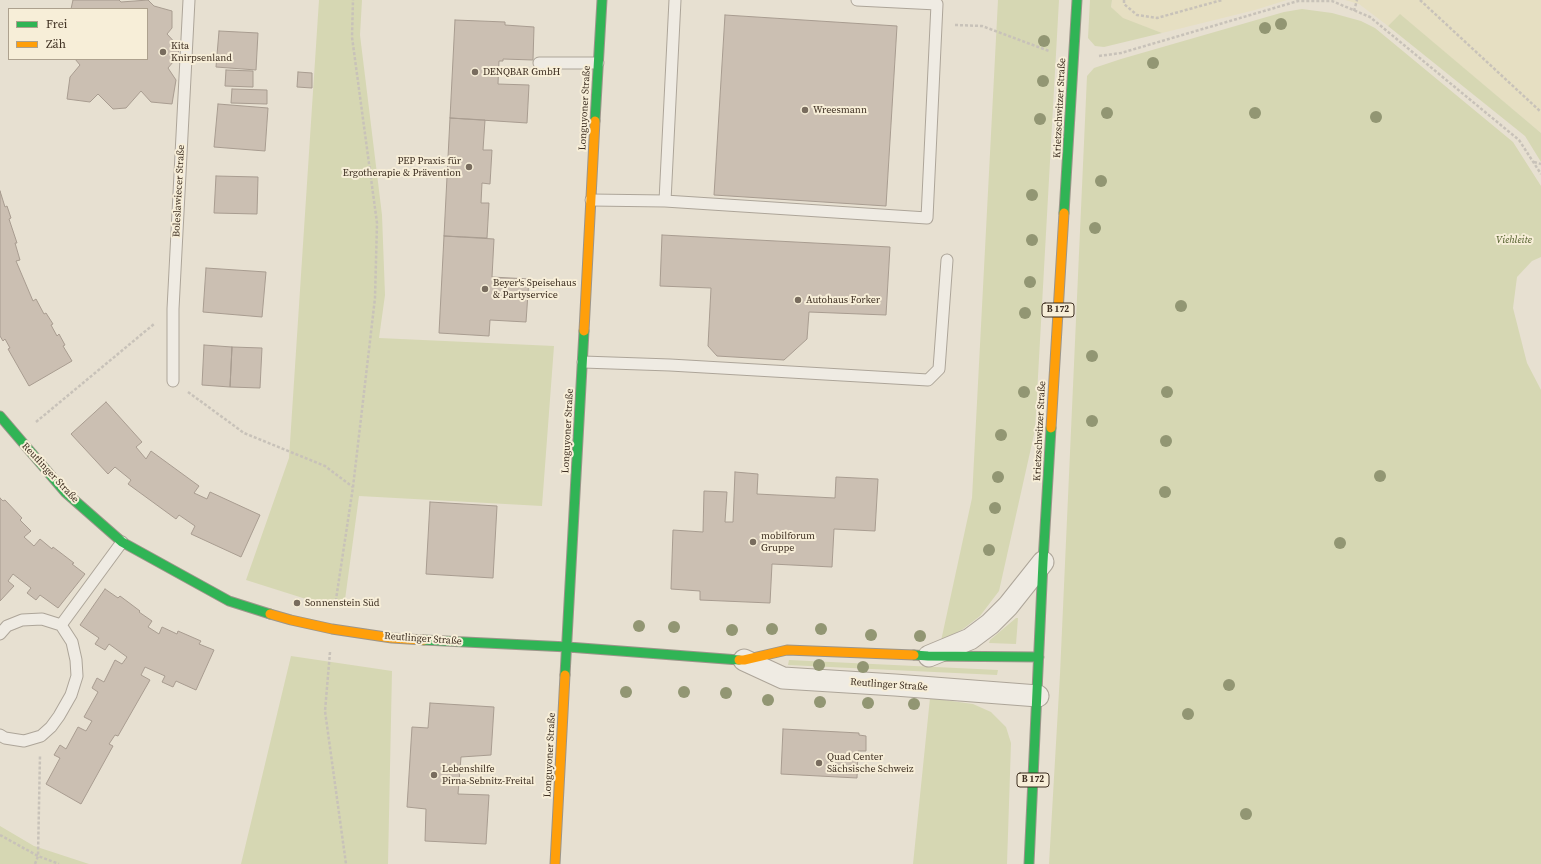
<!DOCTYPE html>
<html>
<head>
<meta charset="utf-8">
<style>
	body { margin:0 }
	#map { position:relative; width:1541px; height:864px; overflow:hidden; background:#e7e0d1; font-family:"Source Serif 4",serif }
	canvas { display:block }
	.legend { position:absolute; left:8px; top:8px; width:140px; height:52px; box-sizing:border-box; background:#f7eed8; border:1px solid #ada18e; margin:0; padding:5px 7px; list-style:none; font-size:12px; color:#3d2e20 }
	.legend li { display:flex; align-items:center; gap:8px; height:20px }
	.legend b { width:20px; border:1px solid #ada18e }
</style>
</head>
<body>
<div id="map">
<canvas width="1541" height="864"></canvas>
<ul class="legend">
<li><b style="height:5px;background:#30b455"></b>Frei</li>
<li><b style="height:5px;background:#ff9f0a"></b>Zäh</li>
</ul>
</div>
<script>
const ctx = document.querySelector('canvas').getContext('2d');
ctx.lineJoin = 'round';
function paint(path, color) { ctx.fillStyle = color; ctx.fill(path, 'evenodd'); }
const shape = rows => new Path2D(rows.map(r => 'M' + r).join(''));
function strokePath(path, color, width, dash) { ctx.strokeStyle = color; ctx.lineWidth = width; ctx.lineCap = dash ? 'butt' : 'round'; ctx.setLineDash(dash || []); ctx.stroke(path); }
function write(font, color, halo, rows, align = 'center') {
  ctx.font = font + ' "Source Serif 4",serif'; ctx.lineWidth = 4; ctx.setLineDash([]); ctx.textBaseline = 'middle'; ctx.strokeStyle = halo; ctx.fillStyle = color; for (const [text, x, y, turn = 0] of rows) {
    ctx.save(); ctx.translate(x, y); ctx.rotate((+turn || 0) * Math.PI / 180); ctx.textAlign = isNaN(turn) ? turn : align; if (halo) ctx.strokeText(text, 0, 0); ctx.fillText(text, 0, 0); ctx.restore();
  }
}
paint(shape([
	[1112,0,1287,0,1255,10,1162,33,1123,19,1111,7],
	[1345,0,1541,0,1541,133,1400,15,1388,26,1359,4]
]), '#e6dfc2');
paint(shape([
	[319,0,362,0,360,35,382,215,385,295,379,338,554,346,542,506,359,496,344,607,306,599,246,580,289,458],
	[998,0,1059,0,1035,430,999,591,980,616,963,629,941,641,972,498],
	[1090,0,1112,0,1111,7,1123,18,1162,33,1104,47,1095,46,1088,38],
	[1302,9,1332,13,1361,21,1375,28,1513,142,1541,186,1541,257,1532,261,1517,277,1513,308,1527,363,1541,390,1541,864,1049,864,1060,674,1087,76,1094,68,1121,59,1284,12],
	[1400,14,1541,133,1541,162,1525,136,1388,26],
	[1016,618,1018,618,1016,644,989,643,990,640],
	[291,656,392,671,388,864,241,864],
	[789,660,998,670,997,675,788,665],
	[930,698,973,704,991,712,1006,727,1011,743,1007,864,913,864],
	[0,826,34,846,89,864,0,864]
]), '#d6d7b3');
const building = shape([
	[73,0,119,0,121,2,148,0,154,6,172,11,172,28,167,34,179,47,178,56,168,68,176,80,172,104,151,102,141,91,126,108,113,109,98,94,90,102,67,99,70,77,80,65,75,59,147,59,147,9,71,9,73,0],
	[725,15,897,26,886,206,714,195,725,15],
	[455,20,505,22,505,25,534,27,533,60,503,59,503,61,499,61,498,84,529,85,527,123,450,118,455,20],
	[219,31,258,33,256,70,216,67,219,31],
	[226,70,253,71,253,87,225,86,226,70],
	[298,72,312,73,312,88,297,87,298,72],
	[232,89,267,90,267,104,231,103,232,89],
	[218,104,268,108,265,151,214,147,218,104],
	[450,118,485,120,483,150,492,150,490,184,482,183,481,203,489,203,487,238,444,236,450,118],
	[216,176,258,177,257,214,214,213,216,176],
	[0,191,5,207,7,206,11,218,9,219,17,243,15,243,20,260,16,261,33,301,36,299,44,314,46,313,53,324,51,325,57,336,59,334,65,345,63,346,72,361,29,386,8,349,10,348,5,339,3,341,0,336,0,191],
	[662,235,890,247,886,315,809,312,807,339,784,360,717,356,708,346,711,288,660,286,662,235],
	[444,236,494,239,492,277,529,279,526,322,490,320,489,336,439,333,444,236],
	[206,268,266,272,262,317,203,312,206,268],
	[204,345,232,347,230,387,202,385,204,345],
	[232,347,262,348,260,388,230,387,232,347],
	[106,402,142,442,136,447,146,459,151,451,199,486,194,493,207,499,210,492,260,515,241,557,191,534,195,526,179,515,176,519,128,484,131,480,115,467,108,474,71,434,106,402],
	[735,472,758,474,757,494,835,498,836,477,878,479,875,531,834,529,832,567,772,564,770,603,700,600,700,591,671,589,673,530,703,532,704,491,727,492,725,522,733,522,735,472],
	[0,498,3,501,5,500,22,518,20,520,31,531,24,537,34,546,40,539,52,549,53,547,74,563,72,564,85,574,58,608,40,595,36,600,27,593,31,588,13,574,8,581,14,586,0,601,0,498],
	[430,502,497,506,493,578,426,574,430,502],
	[105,589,118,598,120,596,140,611,139,612,152,621,148,627,159,634,162,627,177,634,178,631,201,641,199,644,214,650,196,690,176,681,173,687,162,682,165,676,145,667,141,675,150,680,118,736,115,735,109,744,113,746,81,804,46,784,60,758,54,755,60,745,66,749,78,727,86,731,92,721,84,717,98,692,92,688,97,678,104,682,115,660,122,664,127,657,109,644,105,650,95,644,99,638,80,625,105,589],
	[430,703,494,707,491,755,461,757,458,794,489,795,486,844,425,841,426,809,407,807,412,727,428,728,430,703],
	[783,729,859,733,859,735,866,736,866,751,858,751,857,778,781,774,783,729]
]);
paint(building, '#cbbfb2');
strokePath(building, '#a89c90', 1);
const lane = shape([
	[675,0,665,201,927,218,937,4,857,0],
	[539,63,598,63],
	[591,200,665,201],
	[583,362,670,365,928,380,939,369,947,260],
	[173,381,173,309,189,0],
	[61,625,122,542],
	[0,634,7,626,22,620,42,619,61,625,72,642,76,660,77,676,71,695,59,716,51,727,41,736,24,741,5,738,0,735]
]);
const street = shape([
	[929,656,970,639,990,624,1008,606,1043,562],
	[744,660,783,678,895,685,1038,696]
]);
const fast = shape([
	[595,121,602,0],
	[1064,213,1077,0],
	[0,416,65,492,122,542,229,601,270,614],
	[424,640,568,647,739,660],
	[914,655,928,656,1039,657],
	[565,675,584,331],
	[1029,864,1043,562,1051,428]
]);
const slow = shape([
	[584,331,595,121],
	[1051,428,1064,213],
	[270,614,291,620,332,629,392,638,424,640],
	[739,660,744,660,787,650,914,655],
	[555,864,565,675]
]);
strokePath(lane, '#ada599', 13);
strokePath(street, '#ada599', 23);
strokePath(fast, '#9c958a', 11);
strokePath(slow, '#9c958a', 11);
strokePath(shape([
	[1124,0,1124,4,1137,15,1157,18,1222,0],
	[1420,0,1541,112],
	[1354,11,1357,0],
	[955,25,982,26,1049,51],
	[1099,56,1121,53,1298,1,1332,1,1370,17,1519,140,1541,174],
	[1534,162,1541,164],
	[188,392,244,433,325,466,353,487],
	[36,422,154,324],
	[335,606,353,487,375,298,377,223,352,37,353,0],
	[330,652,325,711,346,864],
	[0,835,38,856,59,864],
	[35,864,38,856,40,755]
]), '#c8c2b9', 2.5, [3, 2]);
strokePath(lane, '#efebe3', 11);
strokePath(street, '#efebe3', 21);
strokePath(fast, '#30b455', 9);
strokePath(slow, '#ff9f0a', 9);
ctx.fillStyle = '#929673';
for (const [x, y] of [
	[1281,24],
	[1265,28],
	[1044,41],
	[1153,63],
	[1043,81],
	[1107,113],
	[1255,113],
	[1376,117],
	[1040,119],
	[1101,181],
	[1032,195],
	[1095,228],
	[1032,240],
	[1030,282],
	[1181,306],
	[1025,313],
	[1092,356],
	[1024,392],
	[1167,392],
	[1092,421],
	[1001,435],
	[1166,441],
	[1380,476],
	[998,477],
	[1165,492],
	[995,508],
	[1340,543],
	[989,550],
	[639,626],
	[674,627],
	[772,629],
	[821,629],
	[732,630],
	[871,635],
	[920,636],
	[819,665],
	[863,667],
	[1229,685],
	[626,692],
	[684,692],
	[726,693],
	[768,700],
	[820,702],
	[868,703],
	[914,704],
	[1188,714],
	[1246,814]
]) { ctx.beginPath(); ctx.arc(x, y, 6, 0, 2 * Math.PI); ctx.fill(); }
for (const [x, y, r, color] of [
	[163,52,4,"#786c5e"],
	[475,72,4,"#786c5e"],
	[805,110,4,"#786c5e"],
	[469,167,4,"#786c5e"],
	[485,289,4,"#786c5e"],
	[798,300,4,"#786c5e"],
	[753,542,4,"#786c5e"],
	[297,603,4,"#786c5e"],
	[819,763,4,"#786c5e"],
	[434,775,4,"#786c5e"]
]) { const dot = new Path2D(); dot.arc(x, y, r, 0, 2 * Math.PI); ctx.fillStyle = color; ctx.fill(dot); strokePath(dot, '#f7eed8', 1.5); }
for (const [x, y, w] of [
	[1058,310,32],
	[1033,780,32]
]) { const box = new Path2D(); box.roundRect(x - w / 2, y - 7, w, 14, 3); ctx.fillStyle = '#f7eed8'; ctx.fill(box); strokePath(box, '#3d2e20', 1); }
write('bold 9px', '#3d2e20', null, [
	["B 172",1058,310],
	["B 172",1033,780]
]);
write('10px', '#3d2e20', '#f7eed8', [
	["Kita",171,46],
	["Knirpsenland",171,58],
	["DENQBAR GmbH",483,72],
	["Wreesmann",813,110],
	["PEP Praxis für",461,161,"right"],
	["Ergotherapie & Prävention",461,173,"right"],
	["Beyer's Speisehaus",493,283],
	["& Partyservice",493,295],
	["Autohaus Forker",806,300],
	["mobilforum",761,536],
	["Gruppe",761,548],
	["Sonnenstein Süd",305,603],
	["Quad Center",827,757],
	["Sächsische Schweiz",827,769],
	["Lebenshilfe",442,769],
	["Pirna-Sebnitz-Freital",442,781]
], 'left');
write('10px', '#3d2e20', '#f7eed8', [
	["Longuyoner Straße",585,108,-87],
	["Krietzschwitzer Straße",1060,108,-87],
	["Boleslawiecer Straße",179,191,-87],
	["Longuyoner Straße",568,431,-87],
	["Krietzschwitzer Straße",1040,431,-87],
	["Reutlinger Straße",50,473,47],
	["Reutlinger Straße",423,639,4],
	["Reutlinger Straße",889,685,4],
	["Longuyoner Straße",550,755,-87]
]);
write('italic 10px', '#4d5a26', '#f7eed8', [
	["Viehleite",1514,240]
]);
</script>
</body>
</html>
